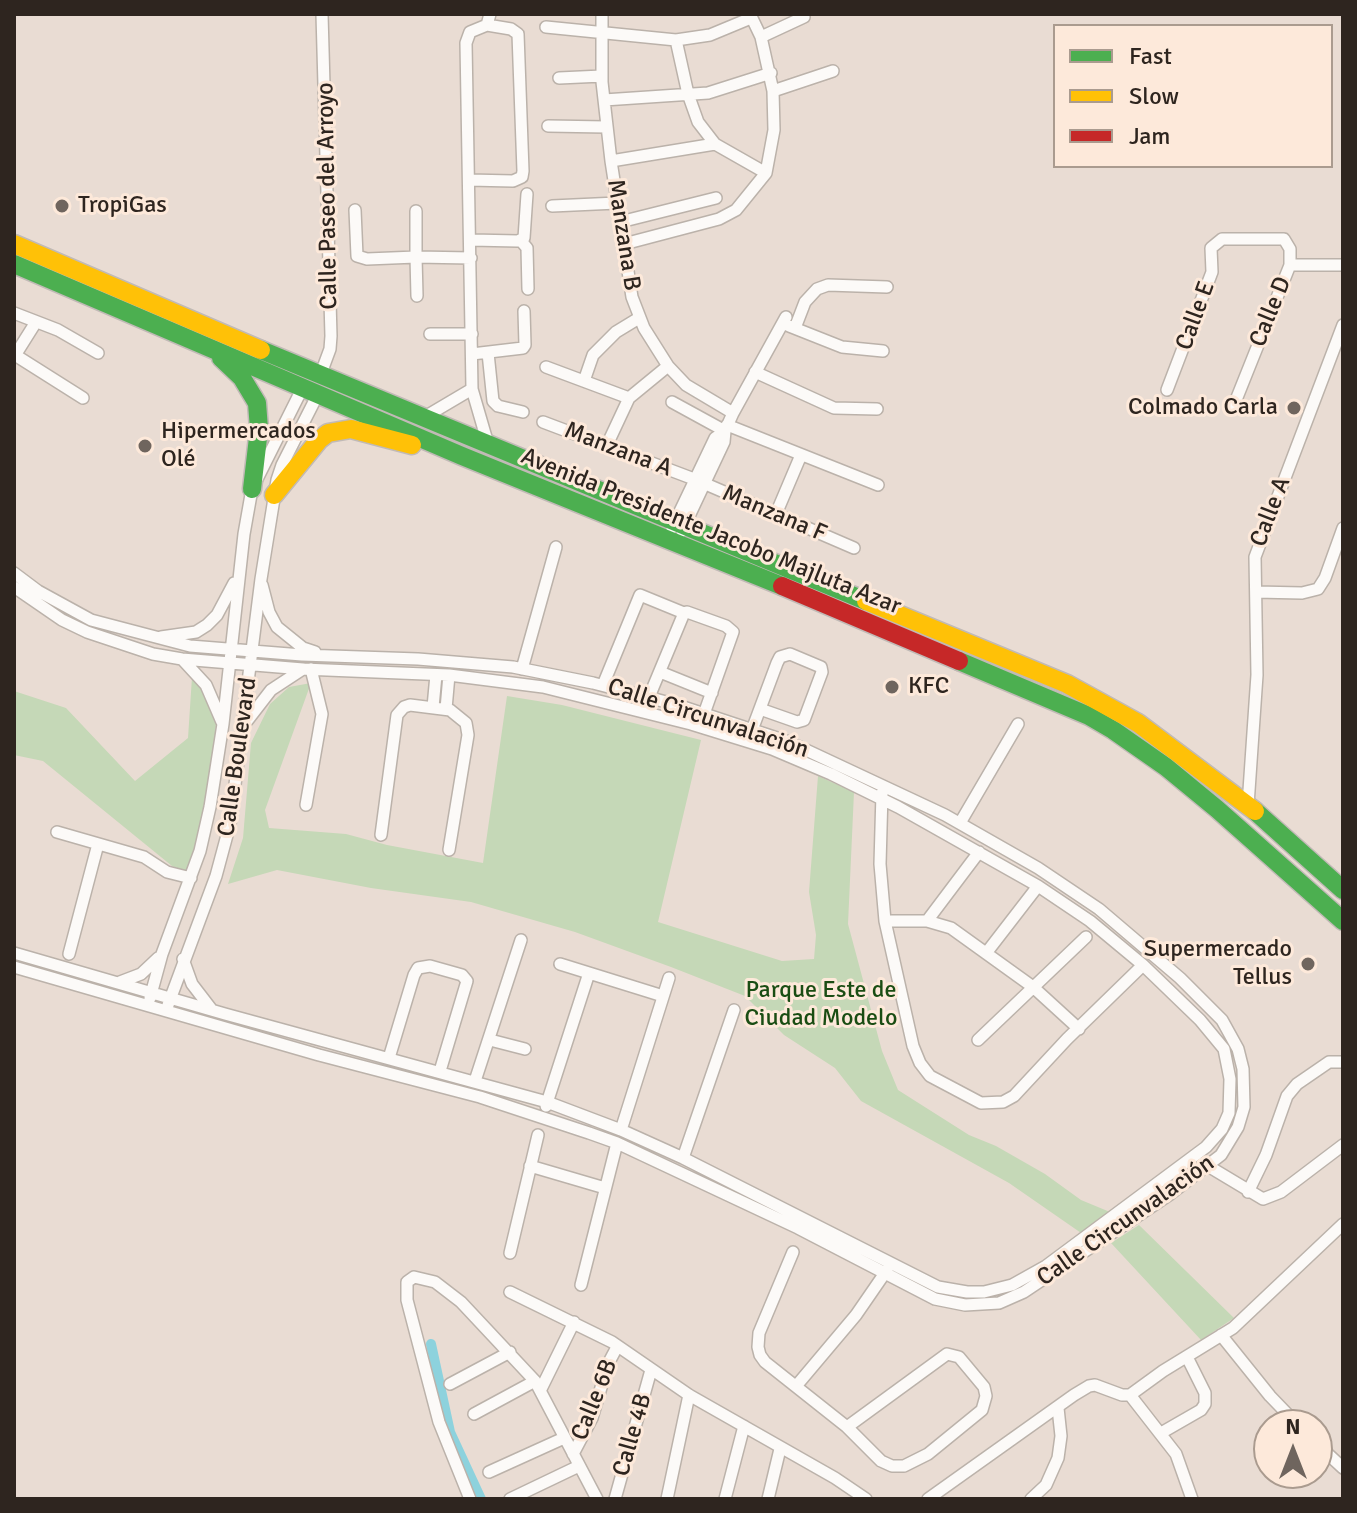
<!DOCTYPE html>
<html>
<head>
<meta charset="utf-8">
<style>
	body { margin:0 }
	#map { position:relative; width:1357px; height:1513px; overflow:hidden; background:#e9dcd3; font-family:Signika,sans-serif }
	canvas { display:block }
	.frame { position:absolute; inset:0; border:16px solid #2e251f; pointer-events:none }
	.legend { position:absolute; left:1053px; top:24px; width:280px; height:144px; box-sizing:border-box; background:#fde9da; border:2px solid #aa9b8f; margin:0; padding:10px 14px; list-style:none; font-size:24px; color:#2e251f }
	.legend li { display:flex; align-items:center; gap:16px; height:40px }
	.legend b { width:40px; border:2px solid #aa9b8f }
	.north { position:absolute; left:1253px; top:1409px; width:80px; height:80px; box-sizing:border-box; background:#fde9da; border:2px solid #aa9b8f; border-radius:50%; rotate:0deg; font-size:22px; font-weight:700; line-height:32px; text-align:center; color:#2e251f }
	.north::after { content:''; display:block; margin:auto; width:28px; height:36px; background:#6f655e; clip-path:polygon(50% 0,100% 100%,50% 72%,0 100%) }
</style>
</head>
<body>
<div id="map">
<canvas width="1357" height="1513"></canvas>
<div class="frame"></div>
<ul class="legend">
<li><b style="height:10px;background:#4caf50"></b>Fast</li>
<li><b style="height:10px;background:#ffc107"></b>Slow</li>
<li><b style="height:10px;background:#c62828"></b>Jam</li>
</ul>
<div class="north">N</div>
</div>
<script>
const ctx = document.querySelector('canvas').getContext('2d');
ctx.lineJoin = 'round';
function paint(path, color) { ctx.fillStyle = color; ctx.fill(path, 'evenodd'); }
const shape = rows => new Path2D(rows.map(r => 'M' + r).join(''));
function strokePath(path, color, width, dash) { ctx.strokeStyle = color; ctx.lineWidth = width; ctx.lineCap = dash ? 'butt' : 'round'; ctx.setLineDash(dash || []); ctx.stroke(path); }
function write(font, color, halo, rows, align = 'center') {
  ctx.font = font + ' Signika,sans-serif'; ctx.lineWidth = 6; ctx.setLineDash([]); ctx.textBaseline = 'middle'; ctx.strokeStyle = halo; ctx.fillStyle = color; for (const [text, x, y, turn = 0] of rows) {
    ctx.save(); ctx.translate(x, y); ctx.rotate((+turn || 0) * Math.PI / 180); ctx.textAlign = isNaN(turn) ? turn : align; if (halo) ctx.strokeText(text, 0, 0); ctx.fillText(text, 0, 0); ctx.restore();
  }
}
paint(shape([
	[192,677,209,690,216,724,208,806,193,874,172,866,43,761,14,755,14,691,66,708,135,781,188,738],
	[311,683,265,810,269,828,346,834,387,845,483,863,507,696,562,705,701,740,658,922,782,961,814,959,816,935,809,892,818,776,854,792,848,924,882,1051,898,1090,969,1135,996,1146,1045,1174,1081,1200,1110,1212,1084,1235,1009,1183,861,1101,835,1068,784,1035,745,996,671,967,575,932,471,902,371,888,277,870,228,884,243,838,251,743,270,704,289,687],
	[1139,1225,1234,1318,1201,1340,1111,1243]
]), '#c5d8b7');
strokePath(shape([
	[431,1344,450,1432,481,1499]
]), '#8dd2dd', 10);
const street = shape([
	[602,14,602,82,611,161,632,297,644,328,668,366,686,385,733,413],
	[546,27,676,40,710,35,751,18],
	[761,37,804,17],
	[676,40,688,94,698,122,715,144,766,173],
	[559,78,602,76],
	[773,91,833,71],
	[604,100,708,93,771,73],
	[548,126,606,127],
	[611,161,715,144],
	[469,180,513,181,522,177,523,171,518,34,511,29,487,25],
	[552,206,617,203],
	[355,210,357,256,367,259,416,257,417,296],
	[416,211,416,257,471,258],
	[620,222,716,198],
	[471,240,518,241,524,238,527,194],
	[521,241,527,248,528,289],
	[624,244,719,219,736,210,766,173,774,130,773,91,761,37,750,14],
	[1290,265,1343,265],
	[14,313,58,330,98,353],
	[789,326,842,347,883,351],
	[795,328,805,302,817,289,828,285,887,287],
	[430,334,472,334],
	[488,353,493,401,498,406,523,412],
	[472,354,523,348,525,345,524,311],
	[15,355,83,398],
	[14,357,36,322],
	[546,367,629,398],
	[755,372,834,408,877,409],
	[320,376,330,349,331,336,322,14],
	[584,381,593,355,616,332,639,318],
	[1167,390,1212,272,1211,248,1222,239,1284,239,1290,249,1290,265,1234,405],
	[672,402,725,431],
	[423,418,472,389],
	[543,422,694,479,854,548],
	[727,425,878,485],
	[488,444,472,389,466,43,470,32,487,25,490,14],
	[607,445,629,398,668,366],
	[776,514,801,455],
	[672,528,715,438,725,431],
	[682,531,724,442,725,431,733,413,786,317],
	[14,573,38,591,91,620,190,646,302,655,418,659,513,667,593,683,674,704,789,742,945,815,1038,868,1099,909,1180,978,1222,1020,1238,1049,1243,1069,1244,1107,1238,1127,1221,1155,1169,1195,1024,1292,999,1303,965,1305,935,1299,798,1228,617,1143,589,1133,480,1097,319,1055,14,967],
	[262,585,269,612,277,627,303,648,315,652],
	[14,587,62,620,87,632,153,654,182,659,303,669,449,675,543,687,691,724,772,749,831,774,898,807,1038,886,1090,921,1143,965,1200,1020,1224,1049,1230,1079,1229,1113,1222,1129,1206,1147,1046,1266,1012,1285,984,1292,967,1292,938,1287,683,1158,621,1130,547,1102,225,1014,14,953],
	[1256,592,1302,593,1318,589,1325,578,1343,528],
	[161,637,196,632,207,625,217,615,234,583],
	[182,659,206,685,222,722],
	[522,669,556,547],
	[660,672,712,693],
	[603,685,640,595,684,613],
	[649,697,684,613,687,612,726,626,733,632,704,714],
	[433,707,436,675],
	[446,709,449,675],
	[247,721,271,690,303,669],
	[752,730,777,663,780,657,790,654,821,667,822,672,804,720,797,722,760,709],
	[882,793,880,864,885,921,913,1046,920,1063,930,1076,981,1103,1003,1102,1014,1096,1067,1039,1143,965],
	[306,805,322,714,311,669],
	[1248,805,1257,675,1255,557,1343,325],
	[960,823,1018,724],
	[57,832,144,857,167,872,191,878],
	[381,835,397,715,404,707,410,705,450,710,466,723,468,735,449,850],
	[885,921,927,921,951,928,1033,987,1079,1029],
	[927,921,979,852],
	[987,952,1038,886],
	[69,954,98,844],
	[183,959,192,984,212,1010],
	[560,964,663,996],
	[120,982,141,974,158,958],
	[150,998,162,954,200,851,210,807,223,724,244,534,252,489,303,387],
	[168,1005,216,876,230,824,261,579,277,480,282,465,318,394],
	[490,1040,525,1049],
	[978,1040,1086,937],
	[389,1058,414,975,418,968,430,966,462,975,467,981,440,1071],
	[475,1081,521,940],
	[546,1106,589,973],
	[621,1130,669,978],
	[683,1158,734,1010],
	[1203,1163,1263,1199,1281,1192,1343,1145],
	[530,1166,605,1188],
	[1248,1192,1266,1155,1287,1096,1297,1084,1329,1062,1343,1062],
	[793,1252,759,1333,758,1347,760,1355,765,1362,847,1427,881,1461,892,1466,904,1466,928,1454,982,1410,986,1396,984,1387,959,1357,947,1354,847,1427],
	[510,1253,538,1135],
	[581,1285,617,1143],
	[510,1292,612,1342,689,1395,835,1478,866,1499],
	[1221,1335,1270,1396,1298,1425],
	[450,1384,510,1352],
	[797,1385,856,1315,887,1270],
	[541,1389,574,1322],
	[1130,1395,1163,1371,1233,1328,1343,1224],
	[474,1414,535,1381],
	[1161,1433,1201,1410,1205,1404,1205,1393,1187,1357],
	[1317,1444,1343,1468],
	[573,1454,592,1418,608,1364,617,1347],
	[489,1472,564,1438],
	[470,1499,439,1422,407,1300,407,1282,414,1277,435,1282,461,1302,535,1381,597,1499],
	[510,1499,579,1466],
	[615,1499,651,1370],
	[667,1499,689,1395],
	[725,1499,744,1426],
	[768,1499,780,1449],
	[928,1499,1074,1395,1089,1386,1095,1385,1122,1395,1130,1395,1176,1454,1192,1499],
	[1031,1499,1046,1485,1058,1458,1061,1436,1058,1408]
]);
const fast = shape([
	[14,264,462,456,782,586],
	[261,350,866,601],
	[221,358,242,378,257,403,259,429,252,489],
	[959,661,1089,716,1113,730,1166,767,1217,809,1343,921],
	[1255,811,1343,890]
]);
const slow = shape([
	[14,244,261,350],
	[274,495,319,440,328,433,351,429,412,445],
	[866,601,1067,684,1138,723,1255,811]
]);
const jam = shape([
	[782,586,959,661]
]);
strokePath(street, '#bbb2aa', 14);
strokePath(fast, '#c1bab6', 21);
strokePath(slow, '#c1bab6', 21);
strokePath(jam, '#c1bab6', 21);
strokePath(street, '#fcfaf8', 11);
strokePath(fast, '#4caf50', 18);
strokePath(slow, '#ffc107', 18);
strokePath(jam, '#c62828', 18);
for (const [x, y, r, color] of [
	[62,206,8,"#6f655e"],
	[1294,408,8,"#6f655e"],
	[145,446,8,"#6f655e"],
	[892,687,8,"#6f655e"],
	[1308,964,8,"#6f655e"]
]) { const dot = new Path2D(); dot.arc(x, y, r, 0, 2 * Math.PI); ctx.fillStyle = color; ctx.fill(dot); strokePath(dot, '#fde9da', 3); }
write('24px', '#2e251f', '#fde9da', [
	["Calle Paseo del Arroyo",328,196,-91],
	["Manzana B",623,235,81],
	["Calle D",1271,312,-68],
	["Calle E",1196,316,-70],
	["Manzana A",618,450,21],
	["Calle A",1271,512,-69],
	["Manzana F",774,514,23],
	["Avenida Presidente Jacobo Majluta Azar",711,532,22],
	["Calle Circunvalación",708,719,18],
	["Calle Boulevard",238,757,-82],
	["Calle Circunvalación",1126,1221,-35],
	["Calle 6B",595,1400,-68],
	["Calle 4B",633,1435,-74]
]);
write('24px', '#2e251f', '#fde9da', [
	["TropiGas",78,206],
	["Colmado Carla",1278,408,"right"],
	["Hipermercados",161,432],
	["Olé",161,460],
	["KFC",908,687],
	["Supermercado",1292,950,"right"],
	["Tellus",1292,978,"right"]
], 'left');
write('24px', '#1a4d13', '#fde9da', [
	["Parque Este de",821,991],
	["Ciudad Modelo",821,1019]
]);
</script>
</body>
</html>
